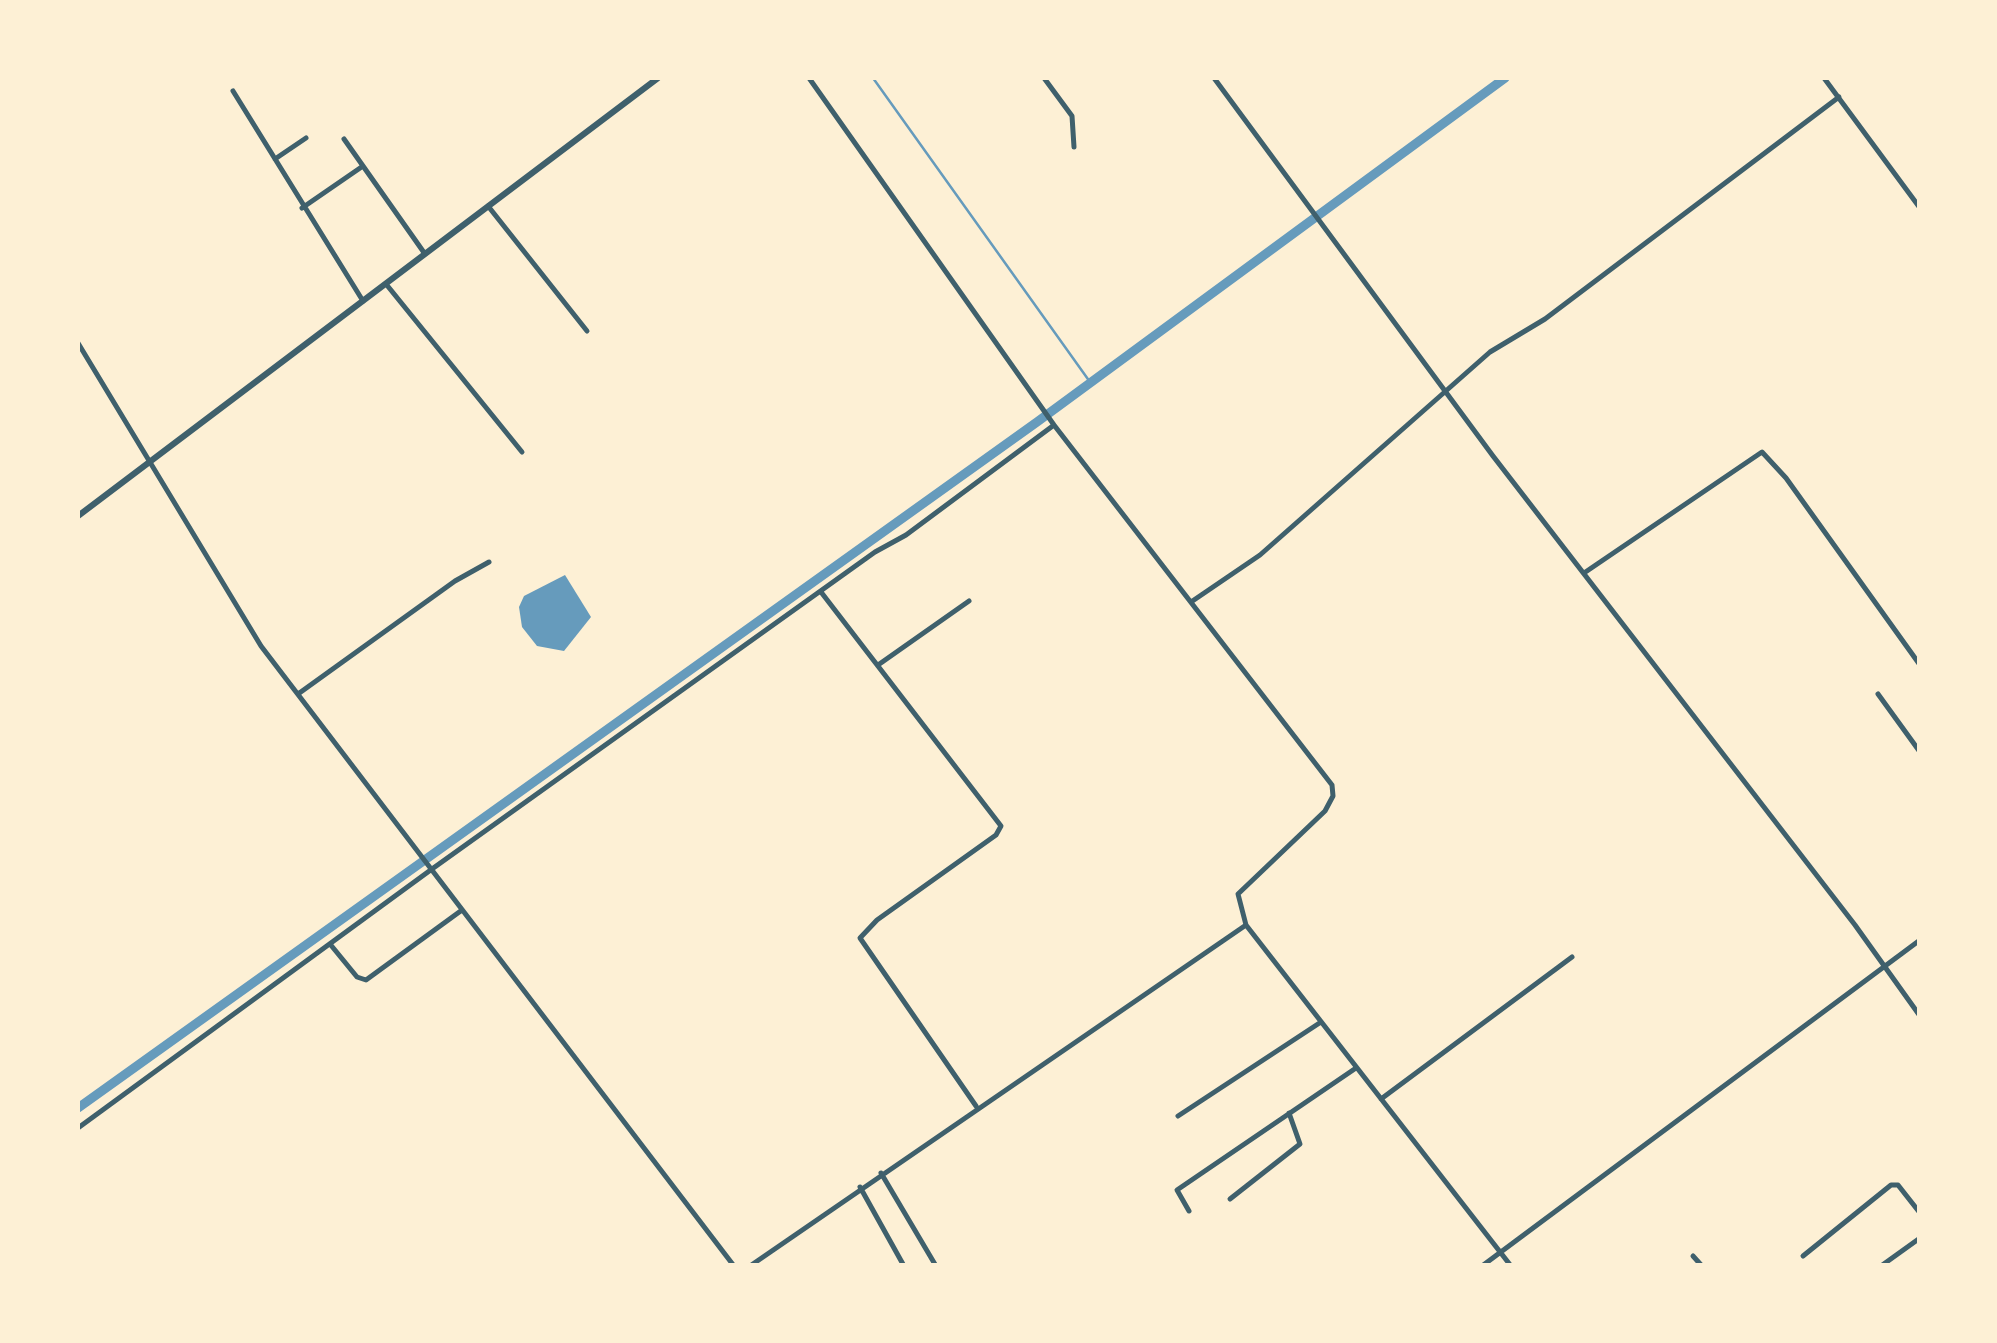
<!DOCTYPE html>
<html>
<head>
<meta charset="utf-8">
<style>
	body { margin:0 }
	#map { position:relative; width:1997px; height:1343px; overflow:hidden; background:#fdf0d5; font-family:Manrope,sans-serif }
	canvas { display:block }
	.frame { position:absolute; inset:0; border:80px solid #fdf0d5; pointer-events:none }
</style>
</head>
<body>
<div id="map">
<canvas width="1997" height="1343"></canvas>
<div class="frame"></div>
</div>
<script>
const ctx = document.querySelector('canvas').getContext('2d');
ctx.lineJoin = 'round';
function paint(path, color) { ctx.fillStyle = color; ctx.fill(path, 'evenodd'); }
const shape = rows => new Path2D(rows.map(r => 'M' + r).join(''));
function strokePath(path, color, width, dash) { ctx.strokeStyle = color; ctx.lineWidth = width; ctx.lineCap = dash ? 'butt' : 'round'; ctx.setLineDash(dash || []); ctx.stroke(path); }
paint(shape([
	[565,575,591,617,564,651,537,646,522,627,519,607,524,596]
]), '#669bbc');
strokePath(shape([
	[873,78,1090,382]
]), '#669bbc', 2.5);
strokePath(shape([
	[78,1108,1037,422,1505,78]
]), '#669bbc', 9);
strokePath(shape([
	[809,78,1054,425,1332,785,1333,796,1325,811,1238,894,1246,925],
	[1044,78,1072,116,1074,147],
	[1214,78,1493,456,1855,925,1920,1016],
	[1824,78,1920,208],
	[233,91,363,301],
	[344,139,425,254],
	[275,159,306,138],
	[488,206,587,331],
	[302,208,363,166],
	[386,284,522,452],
	[78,343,261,646,734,1266],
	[1584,573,1762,452,1786,478,1920,665],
	[821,592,1001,826,996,835,877,920,860,938,976,1106],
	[1191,602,1260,555,1490,352,1545,319,1839,97],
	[878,665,969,601],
	[298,694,455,581,489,562],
	[1878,694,1920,752],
	[330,944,357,977,366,980,462,910],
	[1381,1099,1572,957],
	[1178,1116,1321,1022],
	[78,1128,432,869,875,552,906,535,1054,425],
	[881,1173,936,1266],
	[860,1187,904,1266],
	[1230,1199,1300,1144,1289,1113],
	[1189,1211,1177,1190,1356,1068],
	[1693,1256,1702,1266],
	[1803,1256,1891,1185,1898,1185,1920,1213],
	[750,1266,1246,925,1511,1266],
	[1482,1266,1920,940],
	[1881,1266,1920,1238]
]), '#3f606c', 5);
strokePath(shape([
	[78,516,658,78]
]), '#3f606c', 6);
</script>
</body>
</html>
